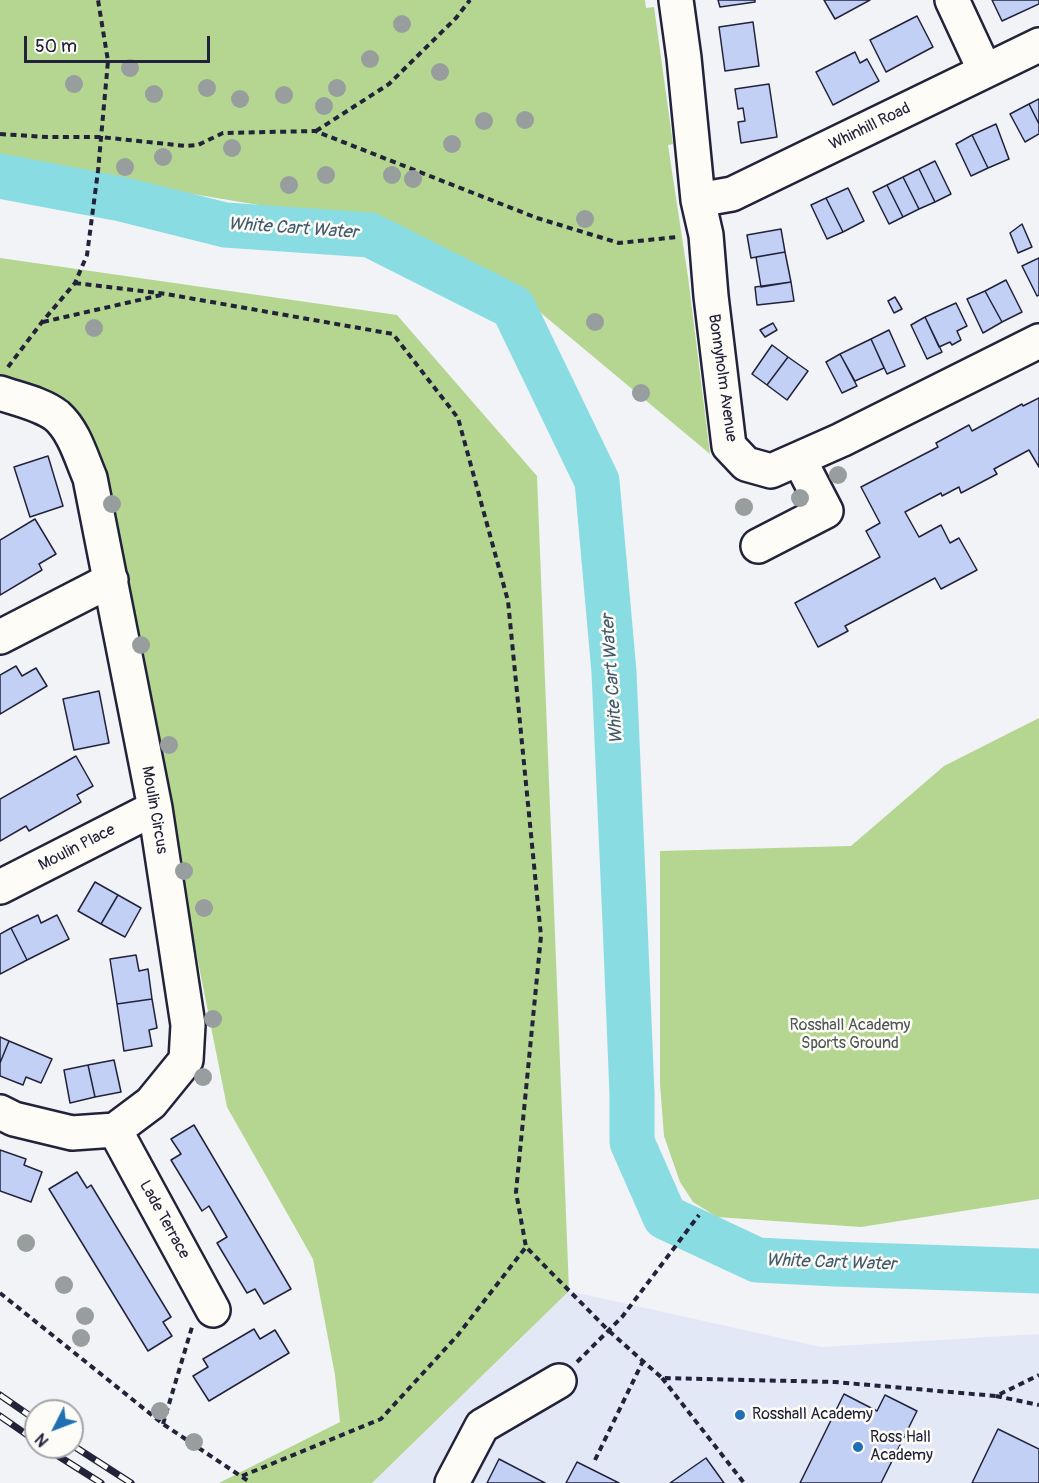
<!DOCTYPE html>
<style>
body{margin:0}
#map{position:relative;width:1039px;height:1483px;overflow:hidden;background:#f1f3f7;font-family:Pangolin,sans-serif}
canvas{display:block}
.north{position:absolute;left:24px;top:1399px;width:60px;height:60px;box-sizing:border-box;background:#fdfcf7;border:2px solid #a5a5ac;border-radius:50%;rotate:228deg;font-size:16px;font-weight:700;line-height:24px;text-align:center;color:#22223b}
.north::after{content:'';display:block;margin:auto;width:21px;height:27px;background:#1f6fb2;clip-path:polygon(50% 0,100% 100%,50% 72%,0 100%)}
.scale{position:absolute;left:24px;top:36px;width:186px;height:27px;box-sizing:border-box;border:3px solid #22223b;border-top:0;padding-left:8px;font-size:18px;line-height:21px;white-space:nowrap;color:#22223b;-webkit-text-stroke:4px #fdfcf7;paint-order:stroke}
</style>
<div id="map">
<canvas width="1039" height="1483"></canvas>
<div class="north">N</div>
<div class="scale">50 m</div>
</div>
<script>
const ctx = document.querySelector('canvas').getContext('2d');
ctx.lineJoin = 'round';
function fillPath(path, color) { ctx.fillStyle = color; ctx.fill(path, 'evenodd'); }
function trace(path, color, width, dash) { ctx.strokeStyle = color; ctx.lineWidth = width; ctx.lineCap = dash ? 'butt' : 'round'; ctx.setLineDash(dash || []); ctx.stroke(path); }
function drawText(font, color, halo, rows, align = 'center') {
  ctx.font = font + ' Pangolin,sans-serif'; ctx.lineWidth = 5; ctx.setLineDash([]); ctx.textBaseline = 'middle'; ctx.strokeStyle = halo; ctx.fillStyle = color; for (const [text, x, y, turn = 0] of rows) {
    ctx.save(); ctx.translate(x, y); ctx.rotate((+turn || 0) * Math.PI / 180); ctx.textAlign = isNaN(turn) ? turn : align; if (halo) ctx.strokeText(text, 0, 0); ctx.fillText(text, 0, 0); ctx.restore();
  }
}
fillPath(new Path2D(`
 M 569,1291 L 821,1347 L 1039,1334 L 1039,1483 L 372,1483 Z`), '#e3e8f7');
fillPath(new Path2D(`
 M 0,0 L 645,0 L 646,8 L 654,7 L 673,144 L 668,145 L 688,277 L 710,454 L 535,308 L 361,222 L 0,162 Z
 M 0,258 L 397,315 L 537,476 L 569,1291 L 372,1483 L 219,1483 L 340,1422 L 335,1375 L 313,1259 L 227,1107 L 99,465 L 0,379 Z
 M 1039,718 L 1039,1199 L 861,1227 L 717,1217 L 693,1202 L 680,1182 L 664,1136 L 660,1084 L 660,851 L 851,846 L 944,766 Z`), '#b4d690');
trace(new Path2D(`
 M 0,176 L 121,199 L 225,225 L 370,235 L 513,307 L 597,481 L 614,672 L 625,923 L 632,1094 L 632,1142 L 665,1217 L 757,1260 L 836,1264 L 1039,1271`), '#8adce3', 45);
const building = new Path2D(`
 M 718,0 L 755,0 L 755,2 L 720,7 Z
 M 824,0 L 870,0 L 835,19 Z
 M 992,0 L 1039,0 L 1039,4 L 1002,21 Z
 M 917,16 L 933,47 L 886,72 L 870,40 Z
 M 753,22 L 759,66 L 725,71 L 719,27 Z
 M 855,52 L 860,63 L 867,59 L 879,81 L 833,105 L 816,72 Z
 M 769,84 L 777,137 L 741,143 L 738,122 L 745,121 L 743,108 L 738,109 L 735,89 Z
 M 1039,99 L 1039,124 L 1029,104 Z
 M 1029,104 L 1039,124 L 1039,134 L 1025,142 L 1010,114 Z
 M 996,124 L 1009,159 L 988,168 L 972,135 Z
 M 972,135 L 988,168 L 971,176 L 956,144 Z
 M 935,161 L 951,194 L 935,202 L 919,169 Z
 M 919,169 L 935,202 L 919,209 L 903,177 Z
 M 903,177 L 919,209 L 903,217 L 887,185 Z
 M 887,185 L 903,217 L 889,224 L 873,192 Z
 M 848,188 L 864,221 L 843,232 L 826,198 Z
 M 826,198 L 843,232 L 827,239 L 811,205 Z
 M 1022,224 L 1032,247 L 1018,253 L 1010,233 Z
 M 781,229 L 785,252 L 751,258 L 747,235 Z
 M 785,252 L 791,282 L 761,287 L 756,257 Z
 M 1039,258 L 1039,295 L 1037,296 L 1022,266 Z
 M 1006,280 L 1022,312 L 1002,322 L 985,291 Z
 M 791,282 L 794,301 L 757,305 L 755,287 Z
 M 985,291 L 1002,322 L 983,333 L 967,299 Z
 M 895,297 L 902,309 L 894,313 L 888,301 Z
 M 956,303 L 967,326 L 957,331 L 961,340 L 952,345 L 950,342 L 939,347 L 925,317 Z
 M 925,317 L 942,352 L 927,359 L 911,325 Z
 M 773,323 L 777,330 L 765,337 L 760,330 Z
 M 889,330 L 905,366 L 887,374 L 871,339 Z
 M 871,339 L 884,368 L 855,381 L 840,354 Z
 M 772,345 L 788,357 L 767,385 L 752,374 Z
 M 840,354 L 857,386 L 842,393 L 826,362 Z
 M 788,357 L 808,371 L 787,400 L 767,385 Z
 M 1039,398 L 1039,467 L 1029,450 L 994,469 L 997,474 L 961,493 L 959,487 L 942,496 L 941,493 L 905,512 L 919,537 L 941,525 L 950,543 L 959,538 L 977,570 L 941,589 L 935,578 L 845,626 L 848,631 L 818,647 L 795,603 L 880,557 L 866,531 L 880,523 L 861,487 L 938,447 L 936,443 L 969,425 L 972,431 L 1022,404 L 1023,406 Z
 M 48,456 L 63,506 L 30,517 L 14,467 Z
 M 35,519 L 56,554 L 39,564 L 42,570 L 0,595 L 0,540 Z
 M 16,666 L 22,676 L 36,668 L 47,686 L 0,714 L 0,675 Z
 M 99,691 L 109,743 L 74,750 L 63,699 Z
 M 76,756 L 93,786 L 77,795 L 81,802 L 29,831 L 26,826 L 0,841 L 0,799 Z
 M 95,882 L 118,895 L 101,924 L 78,911 Z
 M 118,895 L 141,908 L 125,937 L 101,924 Z
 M 38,915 L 41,923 L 57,915 L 69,939 L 27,960 L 11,928 Z
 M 11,928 L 27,960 L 0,974 L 0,934 Z
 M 136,955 L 139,971 L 148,969 L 152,999 L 117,1004 L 110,959 Z
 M 152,999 L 157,1028 L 149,1030 L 152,1046 L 124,1051 L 117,1004 Z
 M 0,1037 L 9,1041 L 0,1063 Z
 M 9,1041 L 52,1059 L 41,1083 L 26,1077 L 23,1085 L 0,1076 L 0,1063 Z
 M 114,1060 L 121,1092 L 95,1097 L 88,1065 Z
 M 88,1065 L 95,1097 L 70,1103 L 64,1070 Z
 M 194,1125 L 291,1289 L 264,1304 L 255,1289 L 247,1293 L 217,1243 L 227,1237 L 209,1206 L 202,1211 L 171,1160 L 181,1154 L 171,1139 Z
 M 0,1150 L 26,1159 L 24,1165 L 42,1172 L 31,1202 L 0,1191 Z
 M 77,1172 L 87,1188 L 91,1185 L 171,1317 L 163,1322 L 172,1336 L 148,1351 L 49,1189 Z
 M 254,1329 L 260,1339 L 275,1330 L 289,1353 L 209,1401 L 193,1376 L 208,1367 L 203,1359 Z
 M 844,1394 L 877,1411 L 885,1395 L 917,1411 L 881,1483 L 800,1483 Z
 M 998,1429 L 1039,1449 L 1039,1483 L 972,1483 Z
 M 706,1458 L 724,1483 L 670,1483 Z
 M 499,1459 L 545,1483 L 487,1483 Z
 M 577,1462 L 619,1483 L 566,1483 Z`);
fillPath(building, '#c2d0f6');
trace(building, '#22223b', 1.5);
const minor = new Path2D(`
 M 676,0 L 684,58 L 698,200 L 706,235 L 711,296 L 729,446 L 746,464 L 771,471 L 841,440 L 1039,341
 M 952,0 L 985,71
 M 698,200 L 732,194 L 1039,45
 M 0,393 C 17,399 42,404 57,416 C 74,431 81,457 90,478 L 155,808 L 188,1025 L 186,1060 L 151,1103 L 115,1130 L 72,1133 L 14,1119 L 0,1112
 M 758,546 L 826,511 L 799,459
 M 0,637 L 111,580
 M 0,887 L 155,808
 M 115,1130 L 213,1310
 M 452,1483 L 482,1426 L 559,1381`);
trace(minor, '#22223b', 38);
trace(new Path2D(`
 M 316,131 L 389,84 L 456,18 L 470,0
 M 0,134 L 47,137 L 100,137 L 186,146 L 198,145 L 223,133 L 315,131 L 537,218 L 619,243 L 677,237
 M 75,283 L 166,294 L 393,334 L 458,418 L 508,601 L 541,936 L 516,1192 L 526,1247 L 609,1331 L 662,1378 L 835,1382 L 996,1396 L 1039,1375
 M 43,322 L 161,295
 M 8,367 L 42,322 L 75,283 L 87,255 L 98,171 L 108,61 L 98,0
 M 0,1293 L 163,1424 L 251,1483
 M 577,1362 L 622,1317 L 699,1215
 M 662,1378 L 744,1483
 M 996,1396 L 1039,1405
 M 163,1424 L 192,1327
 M 595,1460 L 643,1361
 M 242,1476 L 381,1419 L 457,1336 L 526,1247`), '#22223b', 4, [6, 4.5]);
trace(minor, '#fdfcf7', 33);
const rail = new Path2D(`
 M 0,1395 L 36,1420
 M 0,1416 L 36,1441
 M 72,1445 L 131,1483
 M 44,1447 L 101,1483`);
trace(rail, '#22223b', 7);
trace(rail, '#fdfcf7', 4.5, [14]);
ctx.fillStyle = '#979e9d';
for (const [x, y] of [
 [402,24],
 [370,59],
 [130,68],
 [440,72],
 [74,84],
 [207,88],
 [337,88],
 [154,94],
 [284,95],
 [240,99],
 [324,106],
 [525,120],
 [484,121],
 [452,144],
 [232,148],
 [163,157],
 [125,167],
 [326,175],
 [392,175],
 [413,179],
 [289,185],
 [585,219],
 [595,322],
 [94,328],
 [641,393],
 [838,475],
 [800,498],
 [112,504],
 [744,507],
 [141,645],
 [169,745],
 [184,871],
 [204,908],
 [213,1019],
 [203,1077],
 [26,1243],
 [64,1285],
 [85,1316],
 [81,1338],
 [160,1411],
 [194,1442]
]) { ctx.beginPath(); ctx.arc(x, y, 9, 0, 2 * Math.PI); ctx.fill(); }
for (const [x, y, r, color] of [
 [740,1415,6,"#1f6fb2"],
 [858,1447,6,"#1f6fb2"]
]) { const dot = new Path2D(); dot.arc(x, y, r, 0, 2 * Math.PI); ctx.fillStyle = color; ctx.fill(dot); trace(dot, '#fdfcf7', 2); }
drawText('16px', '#22223b', '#fdfcf7', [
 ["Whinhill Road",870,127,-26],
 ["Bonnyholm Avenue",722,378,82],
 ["Moulin Circus",154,810,80],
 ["Moulin Place",77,848,-27],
 ["Lade Terrace",164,1220,61]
]);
drawText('16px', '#4e5854', '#fdfcf7', [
 ["Rosshall Academy",850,1026],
 ["Sports Ground",850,1044]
]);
drawText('16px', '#22223b', '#fdfcf7', [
 ["Rosshall Academy",752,1415],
 ["Ross Hall",870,1438],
 ["Academy",870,1456]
], 'left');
drawText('italic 18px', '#415a6d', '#fdfcf7', [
 ["White Cart Water",293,229,4],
 ["White Cart Water",613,679,-94],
 ["White Cart Water",831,1263,2]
]);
</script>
